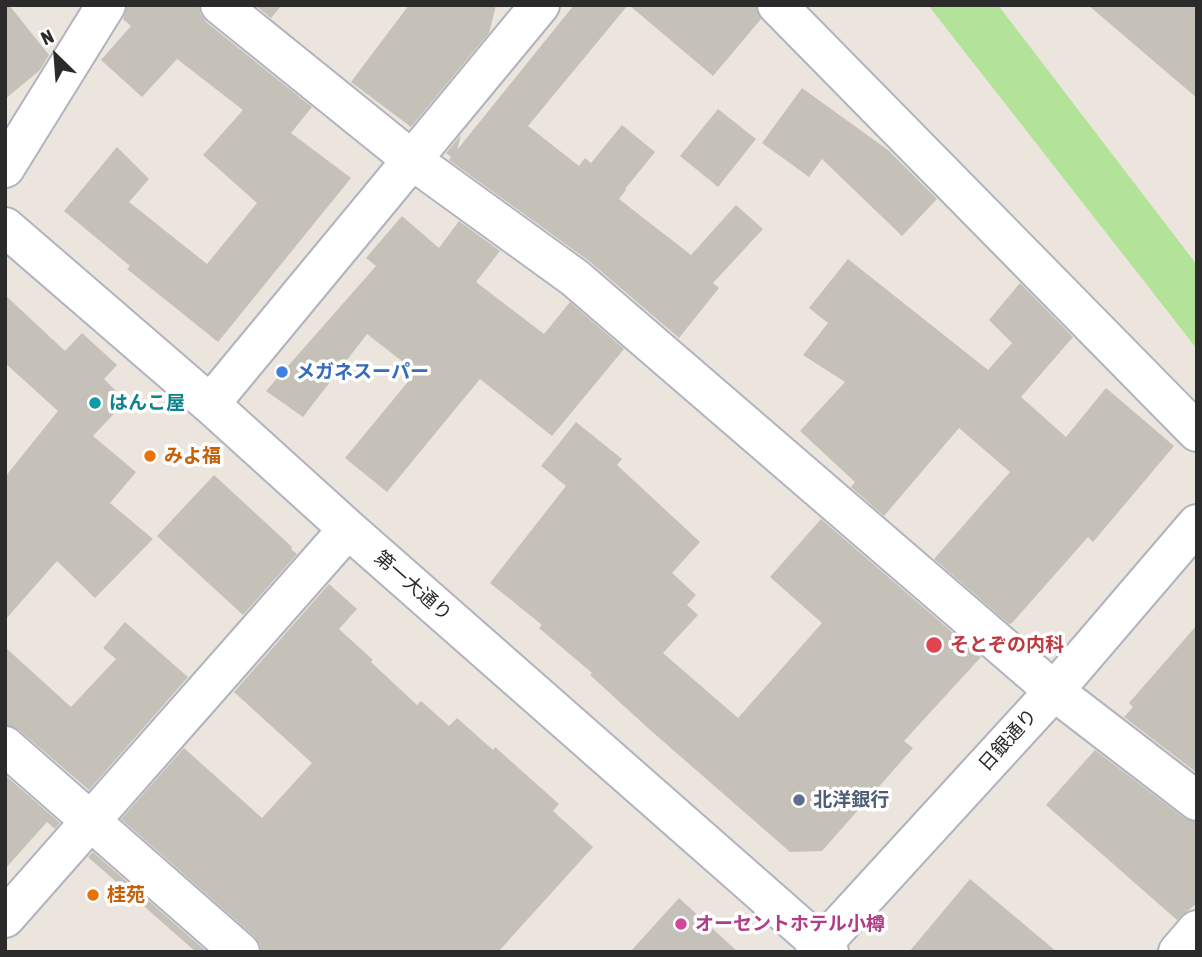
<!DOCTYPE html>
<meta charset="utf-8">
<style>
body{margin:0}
#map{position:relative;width:1202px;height:957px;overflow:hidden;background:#ece5dd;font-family:"Asap Condensed",sans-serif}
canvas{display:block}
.frame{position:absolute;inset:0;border:7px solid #2b2b2b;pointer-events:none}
.north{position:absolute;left:21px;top:21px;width:70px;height:70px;-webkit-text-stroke:5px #fff;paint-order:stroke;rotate:335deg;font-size:19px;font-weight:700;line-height:28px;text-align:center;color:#2b2b2b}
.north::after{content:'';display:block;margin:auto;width:24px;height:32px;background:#2b2b2b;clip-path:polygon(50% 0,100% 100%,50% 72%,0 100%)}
</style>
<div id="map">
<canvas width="1202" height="957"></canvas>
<div class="frame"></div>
<div class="north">N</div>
</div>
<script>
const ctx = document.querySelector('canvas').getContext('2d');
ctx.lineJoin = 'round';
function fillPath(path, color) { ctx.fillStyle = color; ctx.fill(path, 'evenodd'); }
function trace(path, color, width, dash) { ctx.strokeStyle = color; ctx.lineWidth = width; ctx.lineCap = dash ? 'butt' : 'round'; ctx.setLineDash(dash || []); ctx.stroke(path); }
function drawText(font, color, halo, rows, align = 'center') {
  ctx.font = font + ' "Asap Condensed","Noto Sans JP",sans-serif'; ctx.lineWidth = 7; ctx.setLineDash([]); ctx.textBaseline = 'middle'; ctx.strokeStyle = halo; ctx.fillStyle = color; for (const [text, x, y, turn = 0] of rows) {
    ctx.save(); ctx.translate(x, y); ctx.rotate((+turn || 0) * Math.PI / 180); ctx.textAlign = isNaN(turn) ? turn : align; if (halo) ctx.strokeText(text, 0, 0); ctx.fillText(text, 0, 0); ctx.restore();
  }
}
fillPath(new Path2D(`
 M 928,5 L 998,5 L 1197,265 L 1197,349 Z`), '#b3e399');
fillPath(new Path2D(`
 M 5,5 L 9,5 L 49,55 L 40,70 L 5,99 Z
 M 128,5 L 199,5 L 200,13 L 206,22 L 312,107 L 291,133 L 351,178 L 218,342 L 127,269 L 130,266 L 64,211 L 117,147 L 149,179 L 129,202 L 207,264 L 257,203 L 203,155 L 243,110 L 177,59 L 142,97 L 101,60 L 131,26 L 123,19 Z
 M 255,5 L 282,5 L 271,18 Z
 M 409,5 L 496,5 L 489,33 L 411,127 L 351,82 Z
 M 574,5 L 628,5 L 528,126 L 579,166 L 585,158 L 591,163 L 622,125 L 655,152 L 625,189 L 626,190 L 619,199 L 691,255 L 736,205 L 763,229 L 713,283 L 719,288 L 679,338 L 589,261 L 449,160 L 451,157 L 446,153 L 461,135 L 457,150 Z
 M 629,5 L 756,5 L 761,19 L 713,76 Z
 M 1088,5 L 1197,5 L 1197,98 Z
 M 802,88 L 888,150 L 937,199 L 902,236 L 822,159 L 809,177 L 762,143 Z
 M 718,109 L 756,139 L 718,187 L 680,156 Z
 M 402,216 L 439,248 L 459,221 L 500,251 L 476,282 L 544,334 L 570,302 L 624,349 L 552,436 L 480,379 L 387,492 L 345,458 L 416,372 L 367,334 L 303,417 L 266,391 L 376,266 L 366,258 Z
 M 848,259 L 988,370 L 1012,343 L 989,320 L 1020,283 L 1073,337 L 1021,397 L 1066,437 L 1106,388 L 1174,446 L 1093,542 L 1088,537 L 1012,623 L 1009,624 L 934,559 L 1010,472 L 959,428 L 884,516 L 851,487 L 855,482 L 800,431 L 845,382 L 803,355 L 828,323 L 809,308 Z
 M 5,295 L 65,351 L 82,333 L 117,365 L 104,379 L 126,401 L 93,436 L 136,472 L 110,503 L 153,539 L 95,598 L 57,561 L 5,620 L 5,477 L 58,411 L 5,363 Z
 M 576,422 L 622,459 L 617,465 L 700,542 L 672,573 L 696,595 L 687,605 L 698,615 L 663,653 L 738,718 L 822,623 L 770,577 L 821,519 L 981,657 L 904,741 L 913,748 L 822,851 L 790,852 L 649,729 L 590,675 L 592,673 L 539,628 L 542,625 L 490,583 L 566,486 L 541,466 Z
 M 214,475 L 292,547 L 291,549 L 297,554 L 243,615 L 157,536 Z
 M 329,584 L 357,609 L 339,629 L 373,660 L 371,662 L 417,705 L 421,701 L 449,726 L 457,718 L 493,750 L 495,747 L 559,804 L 553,811 L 593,847 L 498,952 L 261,952 L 260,944 L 254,936 L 121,819 L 184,748 L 262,818 L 312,763 L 234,692 Z
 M 125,622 L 188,677 L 89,790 L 19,730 L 5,725 L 5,647 L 71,707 L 116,659 L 103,648 Z
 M 1197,625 L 1197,773 L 1124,717 L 1133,707 L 1129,703 Z
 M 1095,750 L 1184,818 L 1197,822 L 1197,903 L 1177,920 L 1046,805 Z
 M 5,775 L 60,823 L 55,829 L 47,822 L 5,869 Z
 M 93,852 L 207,952 L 196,952 L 88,857 Z
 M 970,879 L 1057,952 L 909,952 Z
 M 679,898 L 738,952 L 630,952 Z`), '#c5c0b8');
const minor = new Path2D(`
 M 220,5 L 412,160 L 575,278 L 1054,691 L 1197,801
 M 777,5 L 1197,432
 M 5,168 L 106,5
 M 5,227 L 210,404 L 348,529 L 829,952
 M 210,404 L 540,5
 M 5,746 L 240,952
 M 5,918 L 348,529
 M 815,952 L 1054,691 L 1197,524
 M 1178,952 L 1197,930`);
trace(minor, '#b1b3be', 42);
trace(minor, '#fff', 38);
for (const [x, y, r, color] of [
 [282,372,7,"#3f7fe0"],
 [95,403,7,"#0f9aa8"],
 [150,456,7,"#e8710a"],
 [934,645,9,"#e0444e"],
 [799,800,7,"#5c6f8a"],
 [93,895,7,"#e8710a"],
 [681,924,7,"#d1479c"]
]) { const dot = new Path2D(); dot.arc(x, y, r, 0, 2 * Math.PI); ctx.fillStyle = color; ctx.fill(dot); trace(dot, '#fff', 2.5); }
drawText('bold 19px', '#366cbe', '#fff', [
 ["メガネスーパー",296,372]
], 'left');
drawText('bold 19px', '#0d838f', '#fff', [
 ["はんこ屋",109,403]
], 'left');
drawText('bold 19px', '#c56008', '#fff', [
 ["みよ福",164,456],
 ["桂苑",107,895]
], 'left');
drawText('19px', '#2b2b2b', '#fff', [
 ["第一大通り",413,586,41],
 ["日銀通り",1008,740,-48]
]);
drawText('bold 19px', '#be3a42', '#fff', [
 ["そとぞの内科",950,645]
], 'left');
drawText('bold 19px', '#4e5e75', '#fff', [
 ["北洋銀行",813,800]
], 'left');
drawText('bold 19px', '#b23c85', '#fff', [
 ["オーセントホテル小樽",695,924]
], 'left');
</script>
